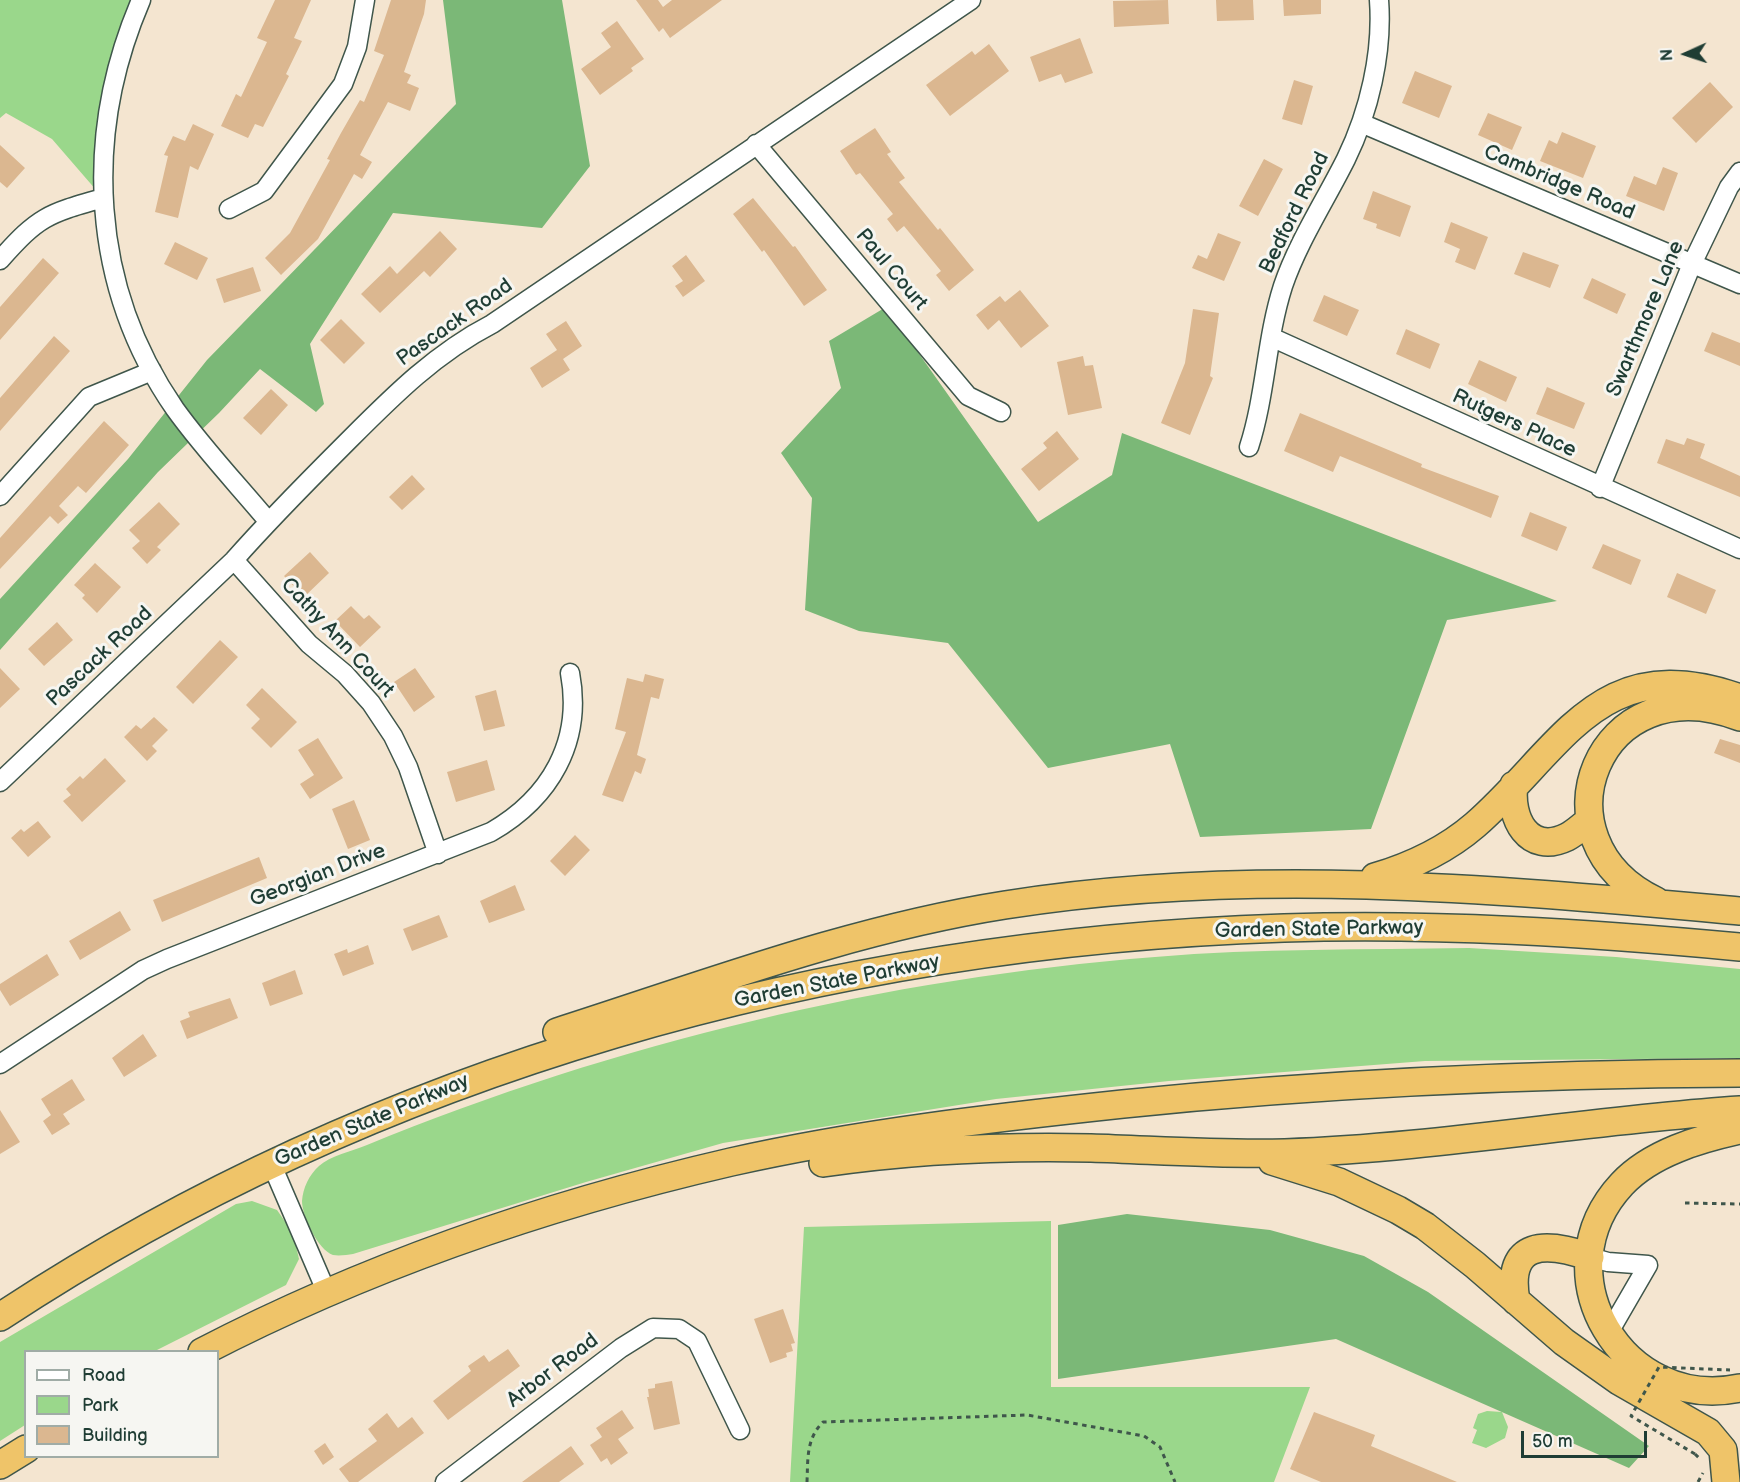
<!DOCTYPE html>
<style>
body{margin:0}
#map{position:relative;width:1740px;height:1482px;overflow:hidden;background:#f4e5d0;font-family:"Balsamiq Sans",sans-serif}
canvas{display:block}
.legend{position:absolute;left:24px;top:1350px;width:195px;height:108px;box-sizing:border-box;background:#f6f6f2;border:2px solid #a0aca6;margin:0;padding:8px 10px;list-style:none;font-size:18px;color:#1f3d34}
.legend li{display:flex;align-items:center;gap:12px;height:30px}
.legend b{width:30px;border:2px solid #a0aca6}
.north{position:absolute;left:1656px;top:24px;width:60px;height:60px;-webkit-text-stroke:4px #f6f6f2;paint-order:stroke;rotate:267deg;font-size:16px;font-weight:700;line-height:24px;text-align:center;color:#1f3d34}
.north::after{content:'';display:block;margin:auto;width:21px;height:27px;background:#1f3d34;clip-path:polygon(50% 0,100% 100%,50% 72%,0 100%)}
.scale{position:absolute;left:1521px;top:1431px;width:126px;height:27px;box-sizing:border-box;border:3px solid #1f3d34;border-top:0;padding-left:8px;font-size:18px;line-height:21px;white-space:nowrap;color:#1f3d34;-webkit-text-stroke:4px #f6f6f2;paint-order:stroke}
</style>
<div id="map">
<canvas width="1740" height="1482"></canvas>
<ul class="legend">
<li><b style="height:8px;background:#fff"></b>Road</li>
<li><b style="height:16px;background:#9ad78b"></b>Park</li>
<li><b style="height:16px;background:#dbb790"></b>Building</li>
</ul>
<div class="north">N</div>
<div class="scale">50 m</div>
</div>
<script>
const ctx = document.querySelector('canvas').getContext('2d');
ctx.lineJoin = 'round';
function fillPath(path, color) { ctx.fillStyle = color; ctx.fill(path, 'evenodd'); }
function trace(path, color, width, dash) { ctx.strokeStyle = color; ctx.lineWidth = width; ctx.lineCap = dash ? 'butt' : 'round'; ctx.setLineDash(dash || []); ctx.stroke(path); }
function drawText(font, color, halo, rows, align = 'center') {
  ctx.font = font + ' "Balsamiq Sans",sans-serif'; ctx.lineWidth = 6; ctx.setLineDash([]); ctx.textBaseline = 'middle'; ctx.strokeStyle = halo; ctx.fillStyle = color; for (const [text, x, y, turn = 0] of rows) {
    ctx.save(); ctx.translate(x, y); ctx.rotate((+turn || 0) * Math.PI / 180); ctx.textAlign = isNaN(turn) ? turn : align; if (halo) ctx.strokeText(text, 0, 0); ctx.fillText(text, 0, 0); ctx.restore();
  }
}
fillPath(new Path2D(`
 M 0,0 L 141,0 L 127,31 L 103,198 L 52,139 L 6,113 L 0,118 Z
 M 1469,948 L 1616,957 L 1740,969 L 1740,1058 L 1425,1061 L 1169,1081 L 996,1099 L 723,1143 L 586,1182 L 353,1254 C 347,1255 339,1256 333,1255 C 318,1250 302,1216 302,1201 C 303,1188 309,1175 319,1166 C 330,1156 352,1151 367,1145 C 616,1043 886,978 1155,957 C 1259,948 1365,950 1469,948 Z
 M 252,1201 L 277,1210 L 293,1233 L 299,1259 L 286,1285 L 155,1351 L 26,1352 L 25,1425 L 0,1441 L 0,1342 L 236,1204 Z
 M 1051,1221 L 1051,1387 L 1310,1387 L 1274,1482 L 790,1482 L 804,1227 Z
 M 1487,1411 L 1502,1412 L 1508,1427 L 1505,1438 L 1486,1448 L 1472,1443 L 1477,1430 L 1473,1428 L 1478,1414 Z`), '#9ad78b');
fillPath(new Path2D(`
 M 443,0 L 562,0 L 590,166 L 542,228 L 393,213 L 310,344 L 324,404 L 316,412 L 260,369 L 219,413 L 158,472 L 0,650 L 0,599 L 128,459 L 207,360 L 456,104 Z
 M 886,307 L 1038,522 L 1112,475 L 1122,433 L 1557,601 L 1447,620 L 1371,829 L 1200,837 L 1170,744 L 1048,768 L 948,643 L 859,631 L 805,610 L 812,498 L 781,453 L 841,388 L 829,341 Z
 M 1127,1214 L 1270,1230 L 1364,1256 L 1428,1292 L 1649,1446 L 1629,1468 L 1336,1339 L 1058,1379 L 1058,1225 Z`), '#7bb877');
fillPath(new Path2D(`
 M 275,0 L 311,0 L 294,38 L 302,41 L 286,74 L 289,76 L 263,127 L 255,124 L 248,138 L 221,126 L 236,94 L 241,97 L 267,42 L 257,38 Z
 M 391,0 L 426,0 L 424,14 L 404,72 L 411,75 L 407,83 L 419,88 L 410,111 L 388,102 L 360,155 L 372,162 L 362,179 L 354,174 L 318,239 L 281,275 L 265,258 L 290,233 L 330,160 L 327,159 L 341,133 L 360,100 L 364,102 L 384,55 L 374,51 Z
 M 636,0 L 658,0 L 663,7 L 672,0 L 722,0 L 670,38 L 663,28 L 659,32 Z
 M 1168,0 L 1169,24 L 1114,27 L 1113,1 Z
 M 1216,0 L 1253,0 L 1254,20 L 1217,21 Z
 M 1283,0 L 1321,0 L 1321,14 L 1284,16 Z
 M 617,21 L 644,59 L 631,68 L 633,71 L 600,95 L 581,69 L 611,47 L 601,33 Z
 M 1080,38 L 1093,73 L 1065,83 L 1061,74 L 1039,82 L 1030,57 Z
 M 989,44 L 1009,71 L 950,116 L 926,85 L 972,51 L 975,55 Z
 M 1415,71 L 1452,86 L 1439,118 L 1402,103 Z
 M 1294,80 L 1313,86 L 1302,125 L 1282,119 Z
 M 1710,82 L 1733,107 L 1696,143 L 1672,118 Z
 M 1488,113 L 1522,127 L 1512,150 L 1478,135 Z
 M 193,124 L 214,134 L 198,170 L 190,166 L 178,218 L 155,212 L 168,156 L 164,155 L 173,136 L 185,141 Z
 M 875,128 L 891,152 L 887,154 L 905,178 L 899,182 L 938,230 L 940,228 L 974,270 L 949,291 L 936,275 L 941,271 L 904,226 L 897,232 L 887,219 L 893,214 L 860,173 L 856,175 L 840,151 Z
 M 1562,132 L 1596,146 L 1583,178 L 1540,161 L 1549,140 L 1557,144 Z
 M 0,145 L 25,168 L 7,188 L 0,182 Z
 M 1264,159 L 1283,169 L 1258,216 L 1239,206 Z
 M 1663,167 L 1678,173 L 1664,211 L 1626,196 L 1634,176 L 1656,185 Z
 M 1373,191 L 1411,206 L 1400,237 L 1376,228 L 1377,224 L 1363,219 Z
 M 753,198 L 793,247 L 795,246 L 827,290 L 804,306 L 764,250 L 762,252 L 733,214 Z
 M 1451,222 L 1488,237 L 1475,270 L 1455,262 L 1460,249 L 1444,242 Z
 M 440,231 L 457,249 L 430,277 L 424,271 L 380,313 L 361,294 L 390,266 L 397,274 Z
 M 1218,233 L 1241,242 L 1224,281 L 1192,268 L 1198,255 L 1207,259 Z
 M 175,242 L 208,258 L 197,280 L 164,264 Z
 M 1523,252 L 1559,265 L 1550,288 L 1514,274 Z
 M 686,255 L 705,281 L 683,297 L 675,286 L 683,281 L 672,266 Z
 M 43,258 L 59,273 L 0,340 L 0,307 Z
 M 253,267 L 261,291 L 224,303 L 216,279 Z
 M 1592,278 L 1626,294 L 1617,314 L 1583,298 Z
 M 1020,290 L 1049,326 L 1021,348 L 999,320 L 988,330 L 976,315 L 1000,296 L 1005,302 Z
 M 1324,295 L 1359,310 L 1347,336 L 1313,321 Z
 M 1193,309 L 1219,313 L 1210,376 L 1213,378 L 1190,435 L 1161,423 L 1185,363 Z
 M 341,319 L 365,343 L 344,364 L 320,340 Z
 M 566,321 L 582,346 L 563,359 L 570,370 L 542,388 L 530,368 L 557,350 L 546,334 Z
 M 1406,329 L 1440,344 L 1430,369 L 1396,354 Z
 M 1712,332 L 1740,343 L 1740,366 L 1704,351 Z
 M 54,336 L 70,351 L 0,431 L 0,398 Z
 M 1083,356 L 1085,366 L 1093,365 L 1102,408 L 1068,415 L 1057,362 Z
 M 1479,360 L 1517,377 L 1506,402 L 1468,384 Z
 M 1547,387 L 1585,403 L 1574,429 L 1536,414 Z
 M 271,389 L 288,405 L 261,435 L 243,418 Z
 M 1300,413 L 1422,464 L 1421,467 L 1499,496 L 1491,518 L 1340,456 L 1333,472 L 1284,451 Z
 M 104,421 L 129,445 L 86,493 L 78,486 L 59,506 L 68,515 L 58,524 L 50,516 L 0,569 L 0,538 Z
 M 1057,431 L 1079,459 L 1039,491 L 1021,469 L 1047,448 L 1043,443 Z
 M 1687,438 L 1705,444 L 1700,458 L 1740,476 L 1740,497 L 1657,463 L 1666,439 L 1684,445 Z
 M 412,475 L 425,489 L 402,510 L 389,497 Z
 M 159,502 L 180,524 L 157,547 L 161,550 L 147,564 L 132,548 L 140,541 L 129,530 Z
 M 1530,512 L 1567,527 L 1557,551 L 1521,536 Z
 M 1603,544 L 1641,560 L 1631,585 L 1592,568 Z
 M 310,552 L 329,573 L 304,597 L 284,576 Z
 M 95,563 L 121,587 L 97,613 L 82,598 L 85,595 L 74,585 Z
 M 1677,573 L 1716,590 L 1706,614 L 1667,597 Z
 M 351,606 L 364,619 L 369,615 L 381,627 L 360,647 L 335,621 Z
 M 57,622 L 73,640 L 44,666 L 28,649 Z
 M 220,640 L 238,657 L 193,704 L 176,687 Z
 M 0,668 L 20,689 L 0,708 Z
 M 415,668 L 435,697 L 414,712 L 394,682 Z
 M 645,674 L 664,679 L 659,699 L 651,697 L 637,755 L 646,759 L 641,774 L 635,771 L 623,802 L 602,795 L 626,732 L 615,729 L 627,678 L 643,682 Z
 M 262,688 L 297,722 L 271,748 L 251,728 L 260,719 L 246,705 Z
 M 496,690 L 505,726 L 484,731 L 475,696 Z
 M 154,717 L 168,730 L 152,746 L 157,751 L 147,761 L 124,737 L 136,725 L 141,729 Z
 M 318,738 L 343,778 L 310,799 L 300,784 L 314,775 L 298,750 Z
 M 1720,739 L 1740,745 L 1740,763 L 1714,753 Z
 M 105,758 L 126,781 L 82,822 L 63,801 L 71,795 L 66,789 L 80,776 L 83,779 Z
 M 487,760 L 495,790 L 456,802 L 447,772 Z
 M 354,800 L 370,840 L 348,849 L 332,809 Z
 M 38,821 L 51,837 L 28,857 L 11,838 L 21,829 L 24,832 Z
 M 575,835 L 590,850 L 565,876 L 550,861 Z
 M 259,857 L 267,878 L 162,922 L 153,900 Z
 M 515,885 L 525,910 L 489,923 L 480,901 Z
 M 120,911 L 131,930 L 80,960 L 69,941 Z
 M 439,915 L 448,937 L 412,951 L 403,929 Z
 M 368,945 L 374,964 L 343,976 L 334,954 L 347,949 L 348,953 Z
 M 47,954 L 59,975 L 10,1006 L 0,990 L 0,984 Z
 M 295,970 L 303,994 L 270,1006 L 262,983 Z
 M 230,998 L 238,1018 L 187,1039 L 180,1021 L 190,1017 L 188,1012 Z
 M 143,1034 L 157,1056 L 124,1077 L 112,1058 Z
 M 72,1079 L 85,1100 L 63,1114 L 70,1124 L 52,1135 L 43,1121 L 51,1115 L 41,1099 Z
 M 0,1110 L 20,1142 L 0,1154 Z
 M 783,1309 L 795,1343 L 791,1344 L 793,1351 L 786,1353 L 787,1357 L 770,1363 L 754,1319 Z
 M 508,1349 L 520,1366 L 448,1420 L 433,1401 L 471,1371 L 468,1366 L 484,1355 L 489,1362 Z
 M 672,1381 L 680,1424 L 654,1430 L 647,1397 L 649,1397 L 648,1389 L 655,1388 L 655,1384 Z
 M 622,1410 L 634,1428 L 618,1439 L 628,1453 L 611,1465 L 607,1458 L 601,1462 L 590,1445 L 602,1437 L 596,1428 Z
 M 1314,1412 L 1375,1435 L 1371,1446 L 1457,1482 L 1321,1482 L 1290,1469 Z
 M 387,1413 L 398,1428 L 412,1417 L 424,1433 L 358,1482 L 349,1482 L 339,1469 L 377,1441 L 368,1429 Z
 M 325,1443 L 334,1457 L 323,1465 L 314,1451 Z
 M 571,1446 L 584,1464 L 559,1482 L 522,1482 Z`), '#dbb790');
const minor = new Path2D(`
 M 141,0 C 83,135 90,286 175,409 C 203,448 237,484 268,521
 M 1361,123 L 1740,284
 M 756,144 L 968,396 L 1001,412
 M 229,209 L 264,191 L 343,84 L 357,47 L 365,0
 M 0,260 C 39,216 47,214 103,198
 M 1271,337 L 1740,549
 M 1249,447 C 1266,394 1266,339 1283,286 C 1298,242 1325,201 1346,159 C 1369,112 1383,53 1379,0
 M 1600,488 L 1692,264 L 1729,187 L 1740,172
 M 0,496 L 89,397 L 152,371
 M 234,560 L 309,644 L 345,674 L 371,703 L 393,736 L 408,767 L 438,854
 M 0,782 L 234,560 C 270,519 308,481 346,443 C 391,398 434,354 492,324 L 971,0
 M 0,1064 L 143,970 L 167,959 L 491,832 C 550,798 583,742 570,673
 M 271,1163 L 327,1293
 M 1590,1257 L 1608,1262 L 1648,1265 L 1608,1334
 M 445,1482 L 621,1348 L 653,1328 L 679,1329 L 697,1341 L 740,1430`);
const highway = new Path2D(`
 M 1514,785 C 1509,817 1528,856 1567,837 C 1575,833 1582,826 1590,820
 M 1375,877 C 1412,866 1446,850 1475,825 C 1564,747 1599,648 1740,698
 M 1656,901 C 1528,840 1598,662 1740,717
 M 557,1032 C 704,985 852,929 1005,905 C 1250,866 1495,889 1740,911
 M 1740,1130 C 1699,1139 1651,1153 1622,1184 C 1539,1273 1623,1413 1740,1388
 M 1272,1161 L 1339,1182 L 1398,1210 L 1425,1226 L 1475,1265 L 1564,1342 L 1619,1381 L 1708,1432 L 1723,1450 L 1726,1482
 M 823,1163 C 912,1150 1001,1146 1091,1148 C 1155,1150 1220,1155 1285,1153 C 1437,1148 1588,1120 1740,1110
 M 1516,1301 C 1505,1239 1547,1242 1590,1257
 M 0,1317 C 380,1066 831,943 1284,928 C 1436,923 1589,933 1740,947
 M 202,1352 C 368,1266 549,1204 731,1162 C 860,1133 992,1118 1123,1104 C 1328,1083 1534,1074 1740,1073
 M 0,1465 L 26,1449`);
trace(minor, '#3f564b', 21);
trace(highway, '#3f564b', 30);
trace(new Path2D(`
 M 1685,1203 L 1740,1204
 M 1695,1454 L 1701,1460
 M 807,1482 C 808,1459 806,1439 823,1422 L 1027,1415 L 1144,1436 L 1160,1447 L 1175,1482
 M 1698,1482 L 1703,1473`), '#3f564b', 3, [4.5, 4.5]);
trace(minor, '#fff', 18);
trace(highway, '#efc469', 27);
trace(new Path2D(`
 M 1695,1454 L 1631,1416 L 1659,1367 L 1730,1370`), '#3f564b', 3, [4.5, 4.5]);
drawText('21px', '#1f3d34', '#f6f6f2', [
 ["Cambridge Road",1559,183,23],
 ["Bedford Road",1295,213,-64],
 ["Paul Court",891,270,50],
 ["Swarthmore Lane",1646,319,-67],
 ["Pascack Road",455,323,-35],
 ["Rutgers Place",1514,424,25],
 ["Cathy Ann Court",337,638,47],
 ["Pascack Road",100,657,-43],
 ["Georgian Drive",318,876,-21],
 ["Garden State Parkway",1319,930,-1],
 ["Garden State Parkway",837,982,-11],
 ["Garden State Parkway",372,1121,-23],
 ["Arbor Road",553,1371,-37]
]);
</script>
